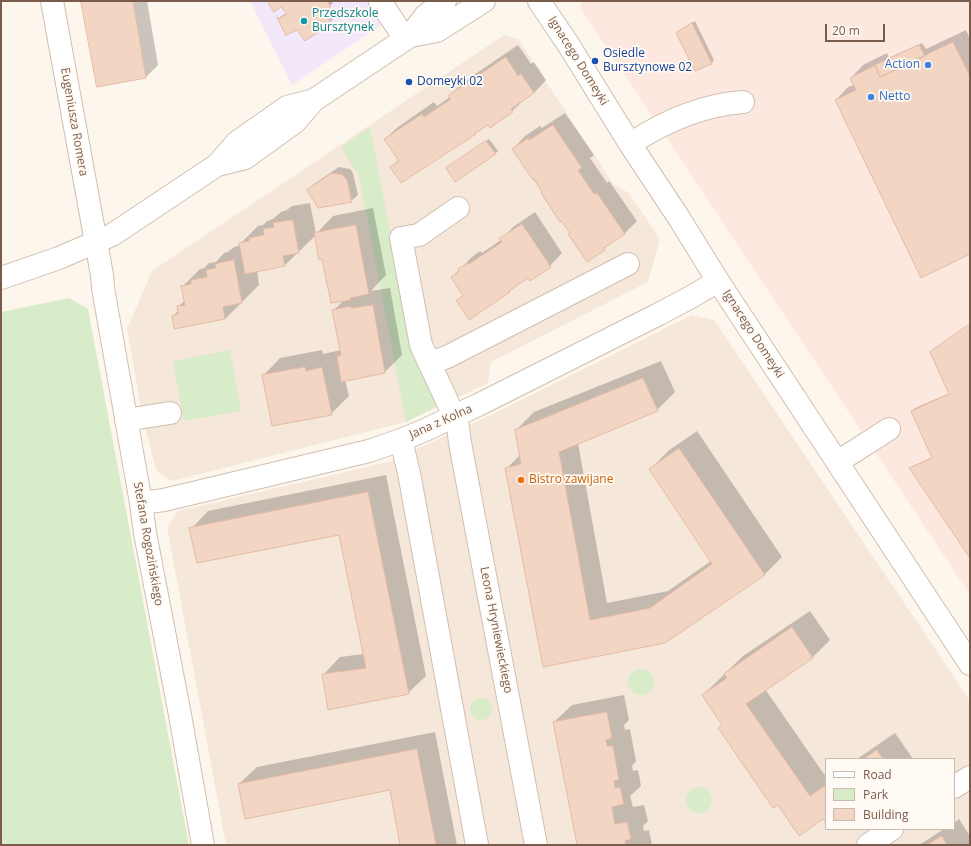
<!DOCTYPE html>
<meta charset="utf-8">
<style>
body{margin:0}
#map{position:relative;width:971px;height:846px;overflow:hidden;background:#fdf6ec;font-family:"Open Sans",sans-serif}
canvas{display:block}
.frame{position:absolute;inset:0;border:2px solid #7a5c4d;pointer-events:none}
.legend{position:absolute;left:825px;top:758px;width:130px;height:72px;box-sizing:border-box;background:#fffaf3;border:1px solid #cabbb1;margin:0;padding:5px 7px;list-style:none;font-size:12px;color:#7a5c4d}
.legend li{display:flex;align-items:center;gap:8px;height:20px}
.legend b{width:20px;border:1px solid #cabbb1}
.scale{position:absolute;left:825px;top:24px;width:60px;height:18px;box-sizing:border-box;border:2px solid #7a5c4d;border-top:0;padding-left:5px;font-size:12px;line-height:14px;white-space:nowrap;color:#7a5c4d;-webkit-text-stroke:3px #fffaf3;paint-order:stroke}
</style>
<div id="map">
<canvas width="971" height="846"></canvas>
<div class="frame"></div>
<ul class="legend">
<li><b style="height:5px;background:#fff"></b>Road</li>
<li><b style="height:11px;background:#d8ecc9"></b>Park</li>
<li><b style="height:11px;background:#f3d5c3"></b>Building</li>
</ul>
<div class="scale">20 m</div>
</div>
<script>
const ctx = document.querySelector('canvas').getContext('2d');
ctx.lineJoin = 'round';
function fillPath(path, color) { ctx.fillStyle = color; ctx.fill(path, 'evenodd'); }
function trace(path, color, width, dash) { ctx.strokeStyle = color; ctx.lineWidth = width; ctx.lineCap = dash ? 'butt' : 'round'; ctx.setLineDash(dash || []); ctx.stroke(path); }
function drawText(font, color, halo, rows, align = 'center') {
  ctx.font = font + ' "Open Sans",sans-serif'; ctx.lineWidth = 3.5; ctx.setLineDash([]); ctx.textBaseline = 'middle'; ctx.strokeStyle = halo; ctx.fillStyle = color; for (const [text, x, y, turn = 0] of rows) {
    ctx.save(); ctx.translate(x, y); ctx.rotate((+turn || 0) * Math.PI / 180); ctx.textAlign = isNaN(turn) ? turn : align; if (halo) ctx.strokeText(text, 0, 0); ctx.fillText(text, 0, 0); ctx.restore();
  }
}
fillPath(new Path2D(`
 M 504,35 L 518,39 L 614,185 L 629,193 L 660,239 L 648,282 L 491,362 L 488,383 L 406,422 L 172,481 L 156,470 L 142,416 L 127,329 L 152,271 Z
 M 692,315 L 714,320 L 970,701 L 970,845 L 226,845 L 167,527 L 178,511 L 388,462 L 491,415 ZM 826,759 L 954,759 L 954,829 L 826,829 Z`), '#f5e8da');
fillPath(new Path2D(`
 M 581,1 L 970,1 L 970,595 L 581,9 Z`), '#fde8e0');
fillPath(new Path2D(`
 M 250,1 L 368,1 L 383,24 L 292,85 Z`), '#f3e8fa');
fillPath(new Path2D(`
 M 370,127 L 413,350 L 439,405 L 406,422 L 359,176 L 341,147 Z
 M 69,298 L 88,309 L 189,845 L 1,845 L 1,312 Z
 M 230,350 L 241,411 L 184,421 L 173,361 Z
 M628 682a13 13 0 1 1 26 0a13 13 0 1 1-26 0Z
 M470 709a11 11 0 1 1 22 0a11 11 0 1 1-22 0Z
 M686 800a13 13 0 1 1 26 0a13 13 0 1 1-26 0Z`), '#d8ecc9');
fillPath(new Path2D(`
 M 82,1 L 147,1 L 158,65 L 146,77 Z
 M 269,1 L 331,1 L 333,3 L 326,9 L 333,19 L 330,22 L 279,19 L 281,16 L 287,13 L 281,5 Z
 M 695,21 L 714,60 L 712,63 L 695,70 L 677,33 L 680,30 Z
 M 966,30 L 970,39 L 970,253 L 836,100 L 848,87 L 854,85 L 851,78 L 863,65 L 887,53 L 889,58 L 922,43 L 926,49 Z
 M 518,45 L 531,64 L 534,62 L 546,80 L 534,93 L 525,99 L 512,111 L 488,123 L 480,128 L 476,133 L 402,181 L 392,167 L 399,159 L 385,139 L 398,127 L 434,102 L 437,106 L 450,97 L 450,96 L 462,83 Z
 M 565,113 L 594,155 L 590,158 L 607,183 L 609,181 L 637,221 L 625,233 L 613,240 L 604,249 L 571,233 L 513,149 L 525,136 L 540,126 L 542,128 Z
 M 489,139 L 498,151 L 495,154 L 450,166 Z
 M 339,167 L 350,169 L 353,173 L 358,195 L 351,201 L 308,190 L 314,184 Z
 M 310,203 L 316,234 L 333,216 L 373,208 L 386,275 L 371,291 L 390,288 L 402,355 L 385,372 L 345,380 L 349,396 L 331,414 L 263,376 L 280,358 L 322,350 L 323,354 L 341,350 L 333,311 L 344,300 L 323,258 L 316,235 L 285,265 L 257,270 L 259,285 L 225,319 L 173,316 L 179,310 L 178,307 L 185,300 L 182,287 L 200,269 L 204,268 L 209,263 L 216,262 L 224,253 L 228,252 L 234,247 L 241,245 L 241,243 L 258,226 L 263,225 L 267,221 L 273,219 L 281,212 L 287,210 L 292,206 Z
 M 535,212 L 562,253 L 550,266 L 529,277 L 515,286 L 509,292 L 458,300 L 464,294 L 452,277 L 472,257 L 480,251 L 482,253 L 501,240 L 513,227 Z
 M 970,324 L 970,557 L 910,468 L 913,466 L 933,457 L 912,411 L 915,408 L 950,393 Z
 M 661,361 L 675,392 L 657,410 L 578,443 L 607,603 L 668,591 L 711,561 L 651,469 L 668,451 L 697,431 L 782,557 L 764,575 L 544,665 L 507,468 L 521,454 L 516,430 L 534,412 Z
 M 386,475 L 426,676 L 408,693 L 323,675 L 340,657 L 364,654 L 340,534 L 191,529 L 208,511 Z
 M 810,611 L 830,640 L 813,657 L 765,689 L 826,777 L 826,821 L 723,724 L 703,695 L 743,656 Z
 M 624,695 L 629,720 L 624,725 L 625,730 L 630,729 L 636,761 L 632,766 L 633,771 L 638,770 L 641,786 L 630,796 L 633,807 L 644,805 L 648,821 L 643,826 L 644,831 L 649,830 L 652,845 L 578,845 L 554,722 L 572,705 Z
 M 435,732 L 457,845 L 401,845 L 391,789 L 239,784 L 257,767 Z
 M 895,733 L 913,759 L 857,759 Z
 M 959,819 L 970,836 L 970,845 L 919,845 L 944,829 L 954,829 L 954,823 Z`), '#0003');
const building = new Path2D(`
 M 81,1 L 133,1 L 146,78 L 97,87 Z
 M 268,1 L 327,1 L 331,7 L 324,12 L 331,23 L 305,41 L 297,30 L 286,35 L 286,36 L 277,17 L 278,19 L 287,14 L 281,7 L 274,12 Z
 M 692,23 L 712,64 L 695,71 L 676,33 Z
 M 953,42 L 970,76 L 970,254 L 921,278 L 835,100 L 856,90 L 850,78 L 875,65 L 880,77 Z
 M 919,45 L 925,56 L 880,77 L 875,65 Z
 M 506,57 L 518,76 L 521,74 L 534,93 L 511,109 L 513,112 L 490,128 L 488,125 L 475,133 L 476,134 L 401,183 L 390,167 L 399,161 L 384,139 L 422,114 L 424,117 L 451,99 L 448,96 Z
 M 553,125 L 582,168 L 578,170 L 594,194 L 597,193 L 625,234 L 604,248 L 605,250 L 587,262 L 568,234 L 570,233 L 561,221 L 560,222 L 541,193 L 542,192 L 534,179 L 533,180 L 512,149 L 528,138 L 529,140 Z
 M 486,141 L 496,154 L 455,182 L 446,168 Z
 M 332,173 L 343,175 L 347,180 L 352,202 L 318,208 L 307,190 Z
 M 293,220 L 299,253 L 283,256 L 285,266 L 245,274 L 239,243 L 249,241 L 249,238 L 264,235 L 263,229 L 274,227 L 273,223 Z
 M 522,224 L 551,267 L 530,281 L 528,278 L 509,291 L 510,292 L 469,320 L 456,300 L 463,296 L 451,277 L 459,271 L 458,269 L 468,263 L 469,264 L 502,242 L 499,239 Z
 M 356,225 L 369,294 L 350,298 L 351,300 L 331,303 L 322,259 L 319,260 L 314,233 Z
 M 234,260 L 242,303 L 223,307 L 225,319 L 174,329 L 172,316 L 178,314 L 177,306 L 185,305 L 181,286 L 191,284 L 191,280 L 207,277 L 206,270 L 216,268 L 215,264 Z
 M 373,305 L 385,373 L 341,382 L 337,356 L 341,355 L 332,310 L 351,306 L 351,308 Z
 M 970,324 L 970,558 L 909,468 L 932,458 L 911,411 L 949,394 L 930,352 Z
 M 305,367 L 306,371 L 322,367 L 332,415 L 272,426 L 262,375 Z
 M 643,378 L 658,411 L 559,452 L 590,620 L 650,608 L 712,564 L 649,469 L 679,448 L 765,575 L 665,643 L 543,667 L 505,468 L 521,464 L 515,430 Z
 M 368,492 L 409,694 L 328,710 L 322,674 L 366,668 L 339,535 L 197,563 L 189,528 Z
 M 792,627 L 813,658 L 746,704 L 810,796 L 826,785 L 826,823 L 823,819 L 799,836 L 778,805 L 773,808 L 718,728 L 722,725 L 702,695 L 727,678 L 724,674 Z
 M 607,712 L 612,738 L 606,740 L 607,746 L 613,746 L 619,780 L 614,781 L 615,788 L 620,787 L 624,804 L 612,807 L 613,814 L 615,824 L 627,822 L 631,839 L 625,841 L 626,845 L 577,845 L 553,722 Z
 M 417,749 L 436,845 L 400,845 L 390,790 L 245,819 L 238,784 Z
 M 877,750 L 883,759 L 864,759 Z
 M 942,836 L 947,845 L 927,845 Z`);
fillPath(building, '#f3d5c3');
trace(building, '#e6bba3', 1);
const minor = new Path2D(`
 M 52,1 L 102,275 L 103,288 L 141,503 L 145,533 L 180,715 L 203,845
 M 380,1 L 405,39
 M 539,1 L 568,44 L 630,144 L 679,218 L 718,281 L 970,664
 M 410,36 L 437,31 L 484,1
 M 630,144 C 665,121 701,105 743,102
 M 217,165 L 245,158 L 295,122 L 314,100 L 410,36 L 425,16 L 445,1
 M 458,208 L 419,235 L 401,238 L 421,345 L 449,405 L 458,427 L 460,443 L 536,845
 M 1,278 L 59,258 L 112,235 L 217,165 L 237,142 L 287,107 L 314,100
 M 429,363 L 447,357 L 628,264
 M 126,420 L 170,413
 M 401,440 L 409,473 L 477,845
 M 837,462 L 858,449 L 889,429
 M 141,503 L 164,500 L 369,451 L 401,440 L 425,430 L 478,405 L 659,314 L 691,297 L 718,281
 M 954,787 L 970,777
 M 868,845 L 892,829`);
trace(minor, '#d1beb0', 24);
trace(minor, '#fff', 22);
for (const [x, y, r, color] of [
 [304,21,4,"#0f9aa8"],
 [595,61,4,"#1a4fb4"],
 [928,65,4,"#3f7fe0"],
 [409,82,4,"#1a4fb4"],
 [871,97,4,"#3f7fe0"],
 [521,480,4,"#e8710a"]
]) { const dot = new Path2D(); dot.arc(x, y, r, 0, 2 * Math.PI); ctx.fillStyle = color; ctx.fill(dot); trace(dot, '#fffaf3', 1.5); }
drawText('12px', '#0d838f', '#fffaf3', [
 ["Przedszkole",312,14],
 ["Bursztynek",312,28]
], 'left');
drawText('12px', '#164399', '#fffaf3', [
 ["Osiedle",603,54],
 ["Bursztynowe 02",603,68],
 ["Domeyki 02",417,82]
], 'left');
drawText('12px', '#7a5c4d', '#fffaf3', [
 ["Ignacego Domeyki",578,61,58],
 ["Eugeniusza Romera",74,122,80],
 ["Ignacego Domeyki",753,334,57],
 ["Jana z Kolna",441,422,-24],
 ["Stefana Rogozińskiego",148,544,80],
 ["Leona Hryniewieckiego",496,630,79]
]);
drawText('12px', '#366cbe', '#fffaf3', [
 ["Action",920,65],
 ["Netto",879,97,"left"]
], 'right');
drawText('12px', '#c56008', '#fffaf3', [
 ["Bistro zawijane",529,480]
], 'left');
</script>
